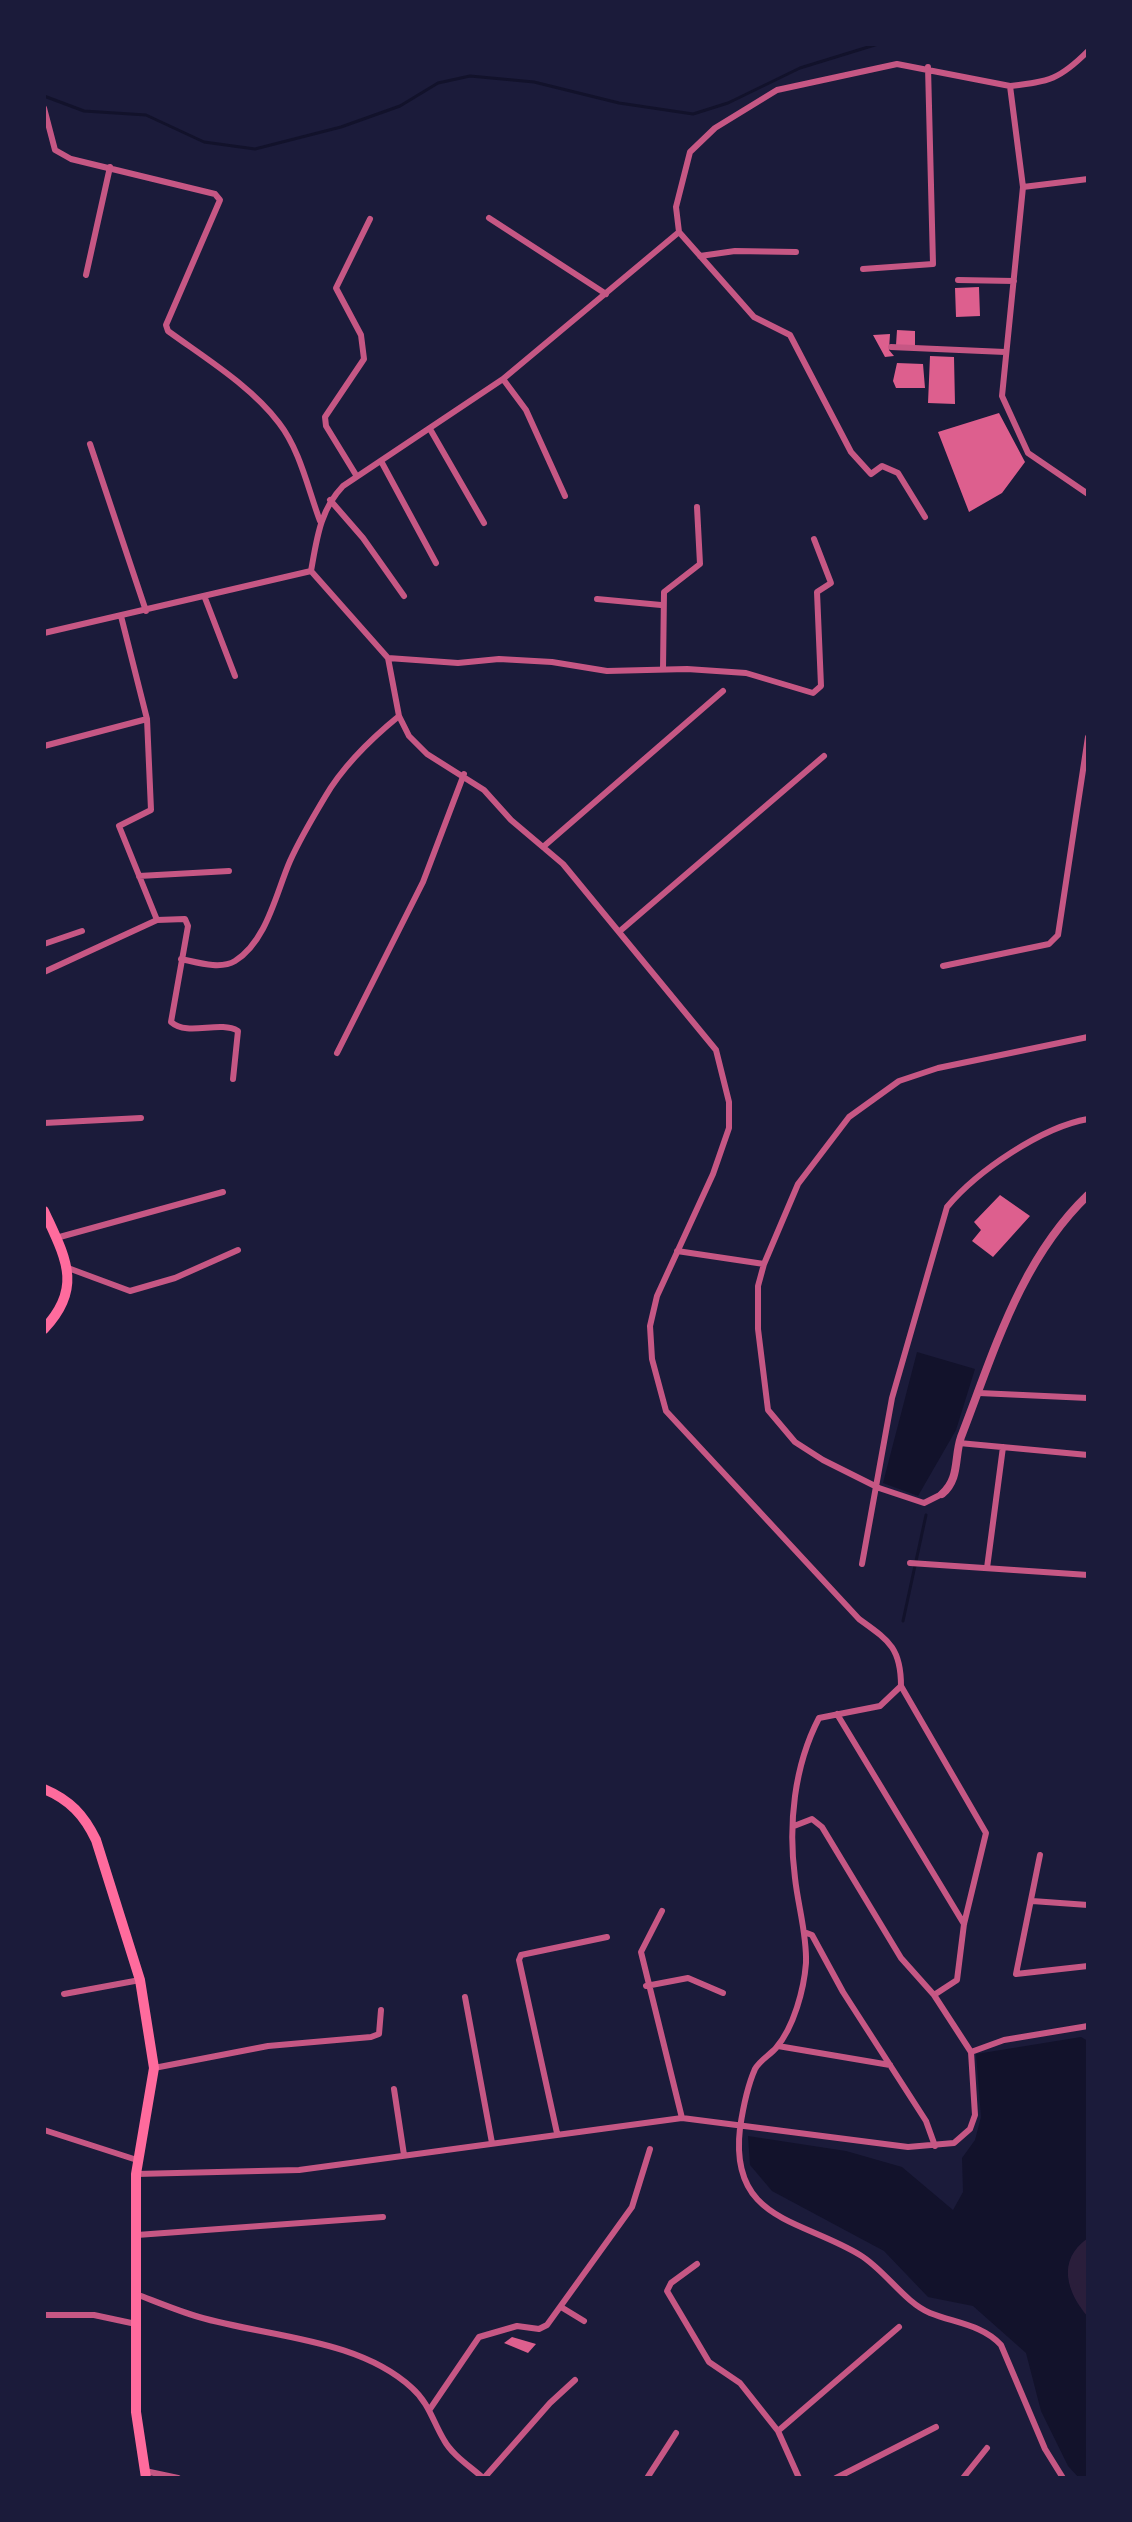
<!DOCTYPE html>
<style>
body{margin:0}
#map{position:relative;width:1132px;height:2522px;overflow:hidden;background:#1b1b3a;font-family:Roboto,sans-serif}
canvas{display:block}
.frame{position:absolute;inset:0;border:46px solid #1b1b3a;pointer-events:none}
</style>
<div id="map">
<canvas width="1132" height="2522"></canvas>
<div class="frame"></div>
</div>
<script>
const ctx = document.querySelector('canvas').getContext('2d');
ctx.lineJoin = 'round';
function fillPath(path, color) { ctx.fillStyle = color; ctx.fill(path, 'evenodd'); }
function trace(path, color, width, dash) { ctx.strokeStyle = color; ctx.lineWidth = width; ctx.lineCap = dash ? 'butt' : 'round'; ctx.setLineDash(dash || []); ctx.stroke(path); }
fillPath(new Path2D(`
 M 1088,2238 L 1088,2317 C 1067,2293 1055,2260 1088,2238 Z`), '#2a1e3b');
fillPath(new Path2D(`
 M 917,1352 L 975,1369 L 956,1430 L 918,1496 L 883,1483 Z
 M 1081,2037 L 1088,2041 L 1088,2238 C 1056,2260 1067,2293 1088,2317 L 1088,2478 L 1079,2478 L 1068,2466 L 1041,2411 L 1026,2353 L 973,2306 L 928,2297 L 884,2251 L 772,2191 L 750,2165 L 748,2136 L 846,2151 L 902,2167 L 953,2210 L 963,2192 L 962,2158 L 975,2140 L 981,2117 L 976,2054 Z`), '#12122b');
trace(new Path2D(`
 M 44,96 L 84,111 L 146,115 L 204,142 L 255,149 L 341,127 L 400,106 L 438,83 L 470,76 L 534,82 L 619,103 L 693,114 L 728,103 L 800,68 L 878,44
 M 903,1621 L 926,1515`), '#12122b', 3);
fillPath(new Path2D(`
 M 979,287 L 980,316 L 956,317 L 955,288 Z
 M 897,330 L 915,331 L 915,346 L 896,345 Z
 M 890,334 L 889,350 L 894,356 L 885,357 L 873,335 Z
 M 930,356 L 954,357 L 955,404 L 928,403 Z
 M 897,363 L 923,364 L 925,388 L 896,388 L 893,381 Z
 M 999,413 L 1025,462 L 1002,493 L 969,512 L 938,432 Z
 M 1000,1195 L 1030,1216 L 993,1257 L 972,1241 L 981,1230 L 974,1222 Z
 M 512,2337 L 536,2344 L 528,2353 L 504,2343 Z`), '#dd5f8e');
trace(new Path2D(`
 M 1010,86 C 1050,81 1059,80 1088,51
 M 44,108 L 55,150 L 71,159 L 215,194 L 220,200 L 166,325 L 168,331 C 205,358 251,386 279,423 C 300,450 308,489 320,521
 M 1023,187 L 1088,179
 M 489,218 L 606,294
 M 679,232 L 754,317 L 790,335 L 851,452 L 871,474 L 882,466 L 898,473 L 925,517
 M 700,256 L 735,251 L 796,252
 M 863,269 L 933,264 L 928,67
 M 86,275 L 110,167
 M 958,280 L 1014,281
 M 891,347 L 1005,352
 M 503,379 L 526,410 L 565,496
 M 430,429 L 484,523
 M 90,444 L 146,611
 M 381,461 L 436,563
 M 356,475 L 326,426 L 325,417 L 364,359 L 361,335 L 336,288 L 370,219
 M 330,500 L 363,538 L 404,596
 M 311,571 L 388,658 L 399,716 L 409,736 L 427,754 L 484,790 L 511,820 L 563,864 L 716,1050 L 729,1102 L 729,1128 L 713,1174 L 657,1296 L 650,1326 L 652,1359 L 666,1411 L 859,1619 C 888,1640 901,1647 901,1686 L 880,1706 L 819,1718 C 794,1766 788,1825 795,1878 C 798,1906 807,1934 806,1963 C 804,1989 794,2027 776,2048 C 770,2055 760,2060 755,2069 C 747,2087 743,2108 740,2128 C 729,2221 801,2219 860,2255 C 885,2270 904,2302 930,2313 C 955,2323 983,2325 1001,2345 L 1045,2449 L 1063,2478
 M 205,598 L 235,676
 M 597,599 L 661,605
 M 121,616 L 147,719 L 151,810 L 119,826 L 157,920
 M 44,633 L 311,571 C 317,538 320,510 343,486 L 503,379 L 679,232 L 676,207 L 690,152 L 715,128 L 777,90 L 897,64 L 1010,86 L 1023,187 L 1002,396 L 1028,453 L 1088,494
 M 388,658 L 458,663 L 499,659 L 552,662 L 607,671 L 687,669 L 746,673 L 813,693 L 821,686 L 817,592 L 831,583 L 814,539
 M 663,669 L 664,592 L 700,564 L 697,507
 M 44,746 L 147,719
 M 543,847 L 723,691
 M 139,876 L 229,871
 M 620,931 L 824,756
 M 44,944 L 82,931
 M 181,959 C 196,962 220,970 235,961 C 267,941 276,893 290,861 C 300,839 313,817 325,797 C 343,766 372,738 399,716
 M 943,966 L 1049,944 L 1058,935 L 1088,737
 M 44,972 L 157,920 L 185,919 L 188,926 L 171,1022 C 188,1037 219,1020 238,1031 L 233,1079
 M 337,1053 L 423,882 L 464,774
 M 44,1123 L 141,1118
 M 56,1238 L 223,1192
 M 677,1251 L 764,1264
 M 68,1268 L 130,1291 L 175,1278 L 238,1250
 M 979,1393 L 1088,1398
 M 959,1443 L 1088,1455
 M 942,1494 L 924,1503 L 879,1488 L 823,1460 L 795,1442 L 768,1410 L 758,1329 L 758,1286 L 764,1264 L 798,1184 L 849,1117 L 899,1081 L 938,1068 L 1088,1037
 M 910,1563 L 1088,1575
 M 862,1564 L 892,1398 L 947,1207 C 977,1171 1042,1127 1088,1119
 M 987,1568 L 1003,1447
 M 901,1686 L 986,1833 L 964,1924 L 957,1980 L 934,1995
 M 837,1714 L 964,1924
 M 1040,1855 L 1016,1974 L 1088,1966
 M 1032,1901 L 1088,1905
 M 662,1911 L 641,1952 L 682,2118
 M 804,1932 L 812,1935 L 843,1992 L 926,2121 L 935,2146
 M 646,1986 L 688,1978 L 723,1993
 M 64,1994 L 140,1980
 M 465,1997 L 492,2143
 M 778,2046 L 890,2065
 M 971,2052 L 1004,2040 L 1088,2026
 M 154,2068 L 268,2046 L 371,2037 L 379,2034 L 381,2010
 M 394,2089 L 404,2155
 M 44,2130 L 137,2160
 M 557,2133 L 519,1960 L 521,1955 L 607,1937
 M 136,2174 L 299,2170 L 682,2118 L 908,2147 L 954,2143 L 970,2129 L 975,2115 L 971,2052 L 934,1995 L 901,1958 L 822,1827 L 812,1819 L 794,1826
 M 137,2235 L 383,2217
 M 697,2264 L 671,2283 L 667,2291 L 709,2362 L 740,2383 L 778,2431 L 799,2478
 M 136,2294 C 157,2302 178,2311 199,2317 C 267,2337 358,2338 412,2388 C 429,2403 433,2422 444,2440 C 452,2455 471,2467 483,2478
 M 561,2307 L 584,2321
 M 44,2315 L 94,2315 L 136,2324
 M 430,2409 L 479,2337 L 517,2326 L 539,2329 L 547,2325 L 632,2207 L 650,2149
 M 778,2431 L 899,2327
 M 145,2471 L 178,2478
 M 484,2478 L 550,2403 L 575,2380
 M 647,2478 L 676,2433
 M 836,2478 L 936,2427
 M 963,2478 L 987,2448`), '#c65784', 6);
trace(new Path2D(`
 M 942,1494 C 960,1479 954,1457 961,1437 C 994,1352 1020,1260 1088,1195`), '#c65784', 8);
trace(new Path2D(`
 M 44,1211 C 65,1257 84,1287 44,1329
 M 44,1789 C 70,1800 84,1815 96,1840 L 140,1980 L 154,2068 L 136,2174 L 136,2412 L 146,2478`), '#ff6b9d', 10);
</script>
